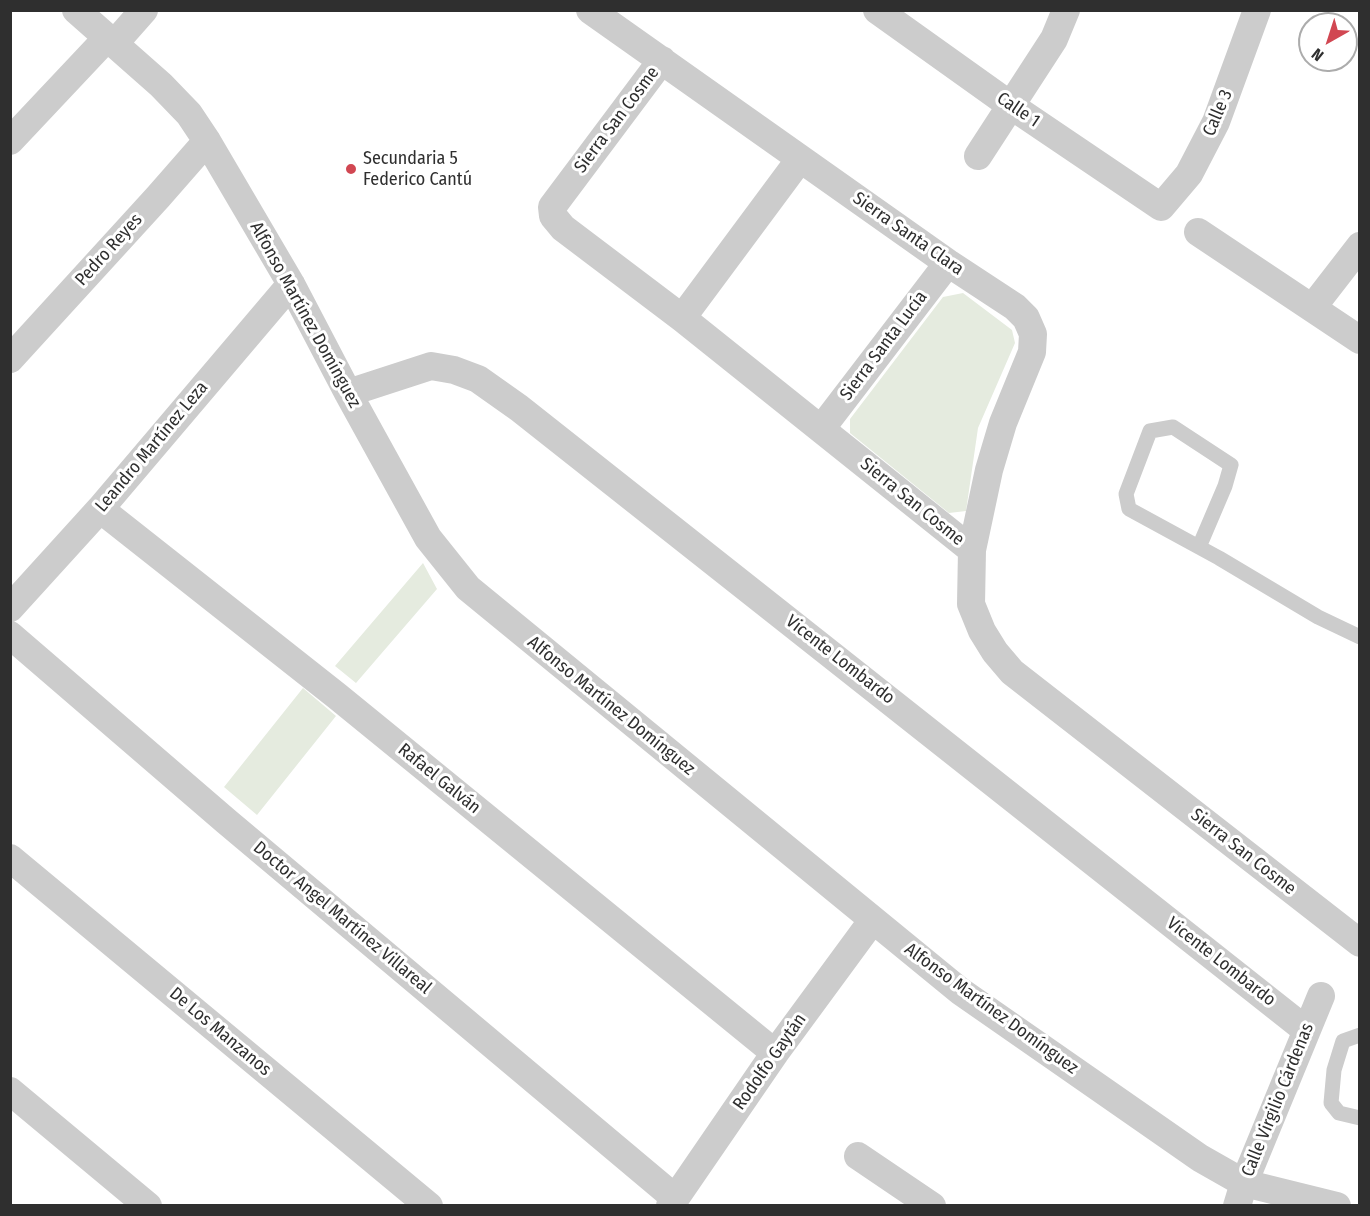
<!DOCTYPE html>
<meta charset="utf-8">
<style>
body{margin:0}
#map{position:relative;width:1370px;height:1216px;overflow:hidden;background:#fff;font-family:"Fira Sans Condensed",sans-serif}
canvas{display:block}
.frame{position:absolute;inset:0;border:12px solid #2f2f2f;pointer-events:none}
.north{position:absolute;left:1298px;top:12px;width:60px;height:60px;box-sizing:border-box;background:#fff;border:2px solid #acacac;border-radius:50%;rotate:219deg;font-size:16px;font-weight:700;line-height:24px;text-align:center;color:#2f2f2f}
.north::after{content:'';display:block;margin:auto;width:21px;height:27px;background:#d14752;clip-path:polygon(50% 0,100% 100%,50% 72%,0 100%)}
</style>
<div id="map">
<canvas width="1370" height="1216"></canvas>
<div class="frame"></div>
<div class="north">N</div>
</div>
<script>
const ctx = document.querySelector('canvas').getContext('2d');
ctx.lineJoin = 'round';
function fillPath(path, color) { ctx.fillStyle = color; ctx.fill(path, 'evenodd'); }
function trace(path, color, width, dash) { ctx.strokeStyle = color; ctx.lineWidth = width; ctx.lineCap = dash ? 'butt' : 'round'; ctx.setLineDash(dash || []); ctx.stroke(path); }
function drawText(font, color, halo, rows, align = 'center') {
  ctx.font = font + ' "Fira Sans Condensed",sans-serif'; ctx.lineWidth = 6; ctx.setLineDash([]); ctx.textBaseline = 'middle'; ctx.strokeStyle = halo; ctx.fillStyle = color; for (const [text, x, y, turn = 0] of rows) {
    ctx.save(); ctx.translate(x, y); ctx.rotate((+turn || 0) * Math.PI / 180); ctx.textAlign = isNaN(turn) ? turn : align; if (halo) ctx.strokeText(text, 0, 0); ctx.fillText(text, 0, 0); ctx.restore();
  }
}
fillPath(new Path2D(`
 M 963,293 L 1012,330 L 1015,343 L 978,428 L 966,511 L 949,513 L 850,433 L 850,419 L 943,297 Z
 M 423,563 L 437,589 L 356,683 L 335,666 Z
 M 303,688 L 336,716 L 257,815 L 224,787 Z`), '#e5ebdf');
trace(new Path2D(`
 M 1199,547 L 1225,486 L 1231,465 L 1173,427 L 1150,431 L 1126,494 L 1129,509 L 1219,558 L 1318,617 L 1360,637
 M 1360,1035 L 1343,1041 L 1334,1070 L 1331,1103 L 1339,1113 L 1360,1118`), '#ccc', 15);
trace(new Path2D(`
 M 76,10 L 161,85 L 189,114 L 207,141 L 291,284 L 348,393 L 428,538 L 468,588 L 960,991 L 1200,1158 L 1244,1183 L 1337,1206
 M 590,10 L 948,263 L 1015,307 L 1026,318 L 1033,334 L 1032,352 L 1003,423 L 989,470 L 972,550 L 971,604 L 982,631 L 995,652 L 1012,672 L 1360,943
 M 877,10 L 1010,105 L 1161,207 L 1189,174 L 1216,122 L 1257,10
 M 114,44 L 144,10
 M 662,60 L 552,207 L 553,216 L 563,228 L 682,318 L 972,550
 M 10,141 L 107,38
 M 978,156 L 1054,39 L 1066,10
 M 1198,232 L 1360,340
 M 1312,308 L 1360,246
 M 682,318 L 800,159
 M 10,359 L 158,197 L 207,141
 M 348,393 L 431,366 L 454,370 L 478,379 L 519,408 L 1306,1030
 M 821,429 L 948,263
 M 100,509 L 337,696 L 775,1053
 M 10,608 L 100,509 L 291,284
 M 10,635 L 226,821 L 675,1198
 M 10,858 L 429,1206
 M 10,1091 L 148,1206
 M 858,1156 L 932,1206
 M 670,1206 L 775,1053 L 872,921
 M 1237,1206 L 1244,1183 L 1321,996`), '#ccc', 28);
for (const [x, y, r, color] of [
 [351,169,6,"#d14752"]
]) { const dot = new Path2D(); dot.arc(x, y, r, 0, 2 * Math.PI); ctx.fillStyle = color; ctx.fill(dot); trace(dot, '#fff', 2); }
drawText('18px', '#2f2f2f', '#fff', [
 ["Calle 1",1018,110,34],
 ["Calle 3",1218,113,-67],
 ["Sierra San Cosme",617,120,-53],
 ["Sierra Santa Clara",908,234,35],
 ["Pedro Reyes",109,250,-48],
 ["Alfonso Martínez Domínguez",305,315,61],
 ["Sierra Santa Lucía",884,346,-53],
 ["Leandro Martínez Leza",152,447,-50],
 ["Sierra San Cosme",912,502,39],
 ["Vicente Lombardo",840,660,38],
 ["Alfonso Martínez Domínguez",611,706,39],
 ["Rafael Galván",439,779,39],
 ["Sierra San Cosme",1243,852,38],
 ["Doctor Angel Martínez Villareal",342,918,40],
 ["Vicente Lombardo",1221,962,38],
 ["Alfonso Martínez Domínguez",991,1009,36],
 ["De Los Manzanos",220,1032,40],
 ["Rodolfo Gaytán",770,1062,-55],
 ["Calle Virgilio Cárdenas",1278,1100,-68]
]);
drawText('18px', '#2f2f2f', '#fff', [
 ["Secundaria 5",363,159],
 ["Federico Cantú",363,180]
], 'left');
</script>
